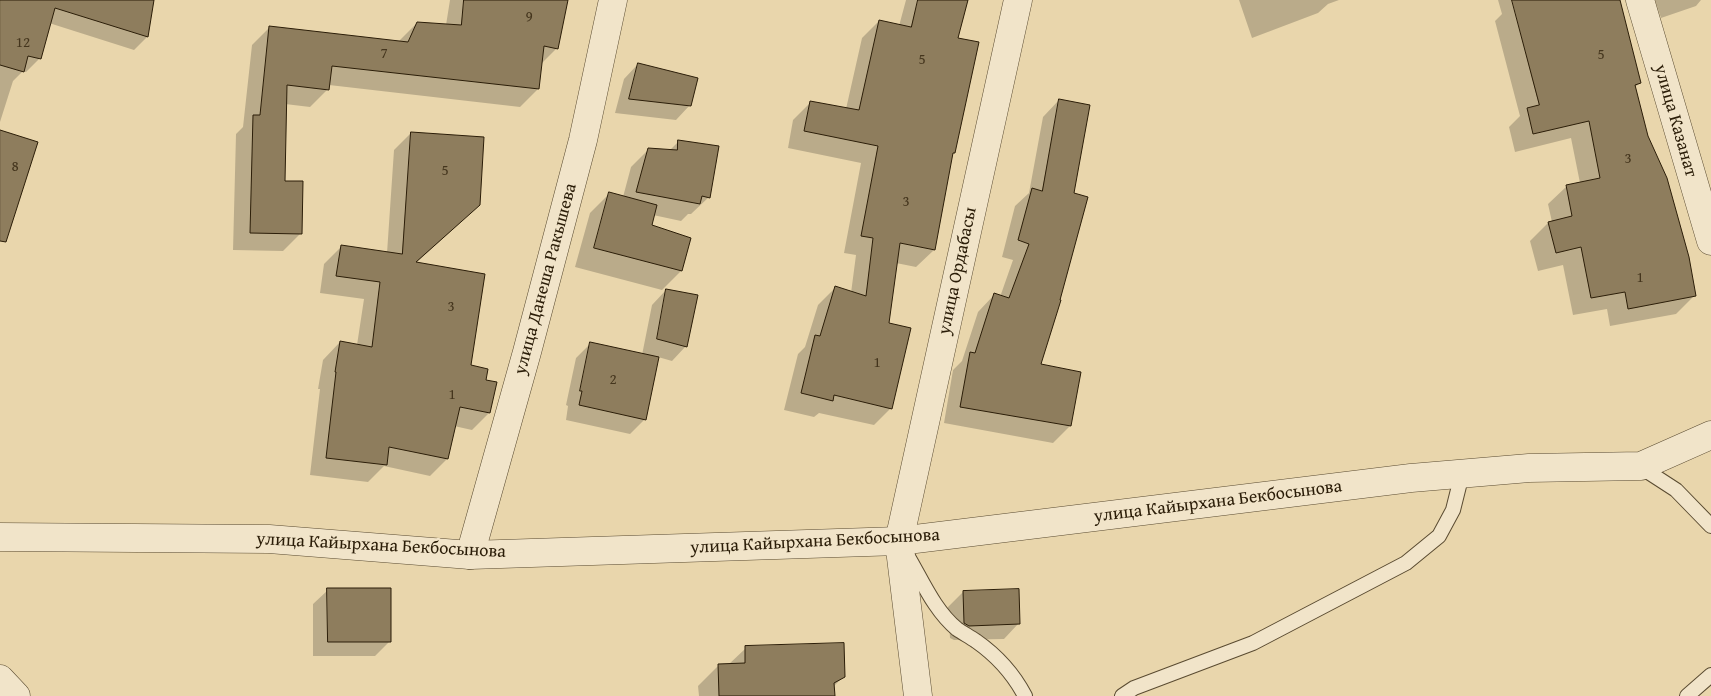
<!DOCTYPE html>
<meta charset="utf-8">
<style>
body{margin:0}
canvas{display:block;background:#e9d6ac}
</style>
<canvas width="1711" height="696"></canvas>
<script>
const ctx = document.querySelector('canvas').getContext('2d');
ctx.lineJoin = 'round';
function fillPath(path, color) { ctx.fillStyle = color; ctx.fill(path, 'evenodd'); }
function trace(path, color, width, dash) { ctx.strokeStyle = color; ctx.lineWidth = width; ctx.lineCap = dash ? 'butt' : 'round'; ctx.setLineDash(dash || []); ctx.stroke(path); }
function drawText(font, color, halo, rows, align = 'center') {
  ctx.font = font + ' "Gentium Book Plus",serif'; ctx.lineWidth = 4.5; ctx.setLineDash([]); ctx.textBaseline = 'middle'; ctx.strokeStyle = halo; ctx.fillStyle = color; for (const [text, x, y, turn = 0] of rows) {
    ctx.save(); ctx.translate(x, y); ctx.rotate((+turn || 0) * Math.PI / 180); ctx.textAlign = isNaN(turn) ? turn : align; if (halo) ctx.strokeText(text, 0, 0); ctx.fillText(text, 0, 0); ctx.restore();
  }
}
fillPath(new Path2D(`
 M 20,0 L 134,0 L 147,37 L 134,50 L 49,23 L 40,58 L 26,72 L 23,71 L 13,81 L 0,122 L 0,6 Z
 M 450,0 L 567,0 L 557,48 L 541,64 L 538,89 L 520,107 L 329,85 L 328,89 L 310,107 L 285,104 L 283,182 L 301,233 L 283,251 L 233,250 L 236,134 L 243,127 L 252,45 L 270,27 L 398,42 L 417,23 L 446,25 Z
 M 906,0 L 967,0 L 956,38 L 954,152 L 952,154 L 934,250 L 916,267 L 896,263 L 888,324 L 891,408 L 874,425 L 819,413 L 814,417 L 784,410 L 798,354 L 805,347 L 818,305 L 836,287 L 851,293 L 856,255 L 844,253 L 861,163 L 788,148 L 793,120 L 811,102 L 846,109 L 862,38 L 879,21 L 899,26 Z
 M 1239,0 L 1339,0 L 1328,4 L 1318,13 L 1252,38 Z
 M 1498,0 L 1615,0 L 1640,83 L 1635,87 L 1647,136 L 1694,296 L 1676,314 L 1610,326 L 1607,309 L 1573,315 L 1563,265 L 1538,271 L 1530,241 L 1548,223 L 1552,222 L 1548,204 L 1567,186 L 1580,183 L 1571,138 L 1515,152 L 1509,127 L 1520,116 L 1495,21 L 1502,14 Z
 M 1655,0 L 1701,0 L 1696,6 L 1661,18 Z
 M 638,64 L 690,105 L 676,120 L 615,113 L 624,79 Z
 M 1059,100 L 1039,365 L 1070,426 L 1053,443 L 944,423 L 953,370 L 962,361 L 978,312 L 994,295 L 1000,297 L 1013,260 L 1002,257 L 1015,206 L 1029,193 L 1043,117 Z
 M 411,133 L 461,222 L 415,264 L 470,366 L 484,381 L 489,413 L 472,430 L 454,426 L 447,459 L 430,476 L 384,466 L 368,482 L 310,475 L 320,389 L 318,389 L 323,360 L 340,342 L 357,345 L 364,299 L 320,293 L 324,264 L 341,247 L 387,253 L 394,150 Z
 M 679,141 L 709,197 L 691,214 L 688,214 L 681,221 L 653,215 L 650,226 L 689,239 L 681,271 L 662,290 L 575,267 L 590,213 L 609,194 L 623,197 L 631,167 L 648,150 L 669,151 Z
 M 666,290 L 686,346 L 672,361 L 658,357 L 645,419 L 630,434 L 566,420 L 568,406 L 566,405 L 576,358 L 590,344 L 642,355 L 652,305 Z
 M 328,590 L 389,642 L 375,656 L 313,656 L 313,604 Z
 M 963,592 L 1018,624 L 1004,639 L 954,640 L 950,638 L 948,607 Z
 M 746,648 L 844,676 L 833,687 L 834,696 L 699,696 L 698,686 L 719,665 L 728,665 Z`), '#0003');
const building = new Path2D(`
 M 0,0 L 154,0 L 148,37 L 55,8 L 41,59 L 28,56 L 24,72 L 0,65 Z
 M 464,0 L 568,0 L 558,49 L 544,46 L 539,89 L 332,66 L 329,90 L 287,85 L 285,181 L 303,181 L 302,234 L 250,233 L 253,115 L 260,115 L 269,26 L 408,42 L 417,22 L 461,25 Z
 M 918,0 L 968,0 L 958,38 L 979,42 L 955,153 L 953,153 L 935,250 L 900,243 L 889,323 L 911,328 L 892,409 L 834,395 L 833,401 L 801,393 L 815,335 L 820,336 L 835,286 L 866,296 L 873,238 L 861,236 L 878,146 L 804,131 L 810,101 L 859,110 L 879,20 L 911,27 Z
 M 1512,0 L 1620,0 L 1641,83 L 1635,85 L 1648,136 L 1667,178 L 1689,257 L 1696,296 L 1628,309 L 1625,292 L 1591,298 L 1581,247 L 1556,253 L 1548,222 L 1572,216 L 1566,185 L 1600,178 L 1589,121 L 1533,134 L 1527,108 L 1539,105 Z
 M 638,63 L 698,78 L 691,106 L 629,99 Z
 M 1059,99 L 1090,105 L 1074,193 L 1088,197 L 1060,300 L 1061,300 L 1041,364 L 1081,372 L 1071,426 L 960,407 L 970,352 L 975,353 L 994,293 L 1009,298 L 1029,244 L 1018,240 L 1032,188 L 1042,191 Z
 M 0,130 L 38,142 L 6,242 L 0,241 Z
 M 411,132 L 484,137 L 480,205 L 416,262 L 485,274 L 471,365 L 488,369 L 486,380 L 497,382 L 490,413 L 460,407 L 448,459 L 389,447 L 387,465 L 326,458 L 336,372 L 335,372 L 340,341 L 372,347 L 380,282 L 336,276 L 341,245 L 402,254 Z
 M 678,140 L 719,146 L 710,198 L 702,196 L 700,204 L 636,192 L 648,148 L 677,150 Z
 M 609,192 L 657,205 L 652,225 L 691,238 L 682,271 L 594,248 Z
 M 666,289 L 698,295 L 687,347 L 657,339 Z
 M 590,342 L 659,357 L 646,420 L 579,405 L 582,391 L 580,391 Z
 M 327,588 L 391,588 L 391,642 L 328,642 Z
 M 1019,589 L 1020,624 L 969,626 L 964,623 L 963,591 Z
 M 844,643 L 845,677 L 834,683 L 835,696 L 719,696 L 718,664 L 745,663 L 745,646 Z`);
fillPath(building, '#8e7d5d');
trace(building, '#2b1d08', 1);
const service = new Path2D(`
 M 1639,466 L 1676,490 L 1711,526
 M 907,555 C 922,580 934,610 957,629 C 963,633 970,637 976,641 C 996,655 1014,675 1025,696
 M 1122,696 L 1134,688 L 1253,643 L 1406,563 L 1439,536 L 1453,510 L 1462,474
 M 1687,696 L 1711,675`);
const minor = new Path2D(`
 M 1640,0 L 1711,241
 M 470,555 L 527,352 L 583,140 L 613,0
 M 0,679 L 16,696
 M 918,696 L 899,541 L 1018,0`);
const tertiary = new Path2D(`
 M 0,537 L 269,539 L 470,555 L 899,541 L 1411,478 L 1529,468 L 1641,466 L 1711,435`);
trace(service, '#5a4b31', 16);
trace(minor, '#5a4b31', 29);
trace(tertiary, '#5a4b31', 29);
trace(service, '#f1e4c9', 14);
trace(minor, '#f1e4c9', 28);
trace(tertiary, '#f1e4c9', 28);
drawText('15px', '#44351d', null, [
 ["9",529,17],
 ["12",23,43],
 ["7",384,54],
 ["5",1601,55],
 ["5",922,60],
 ["3",1628,159],
 ["8",15,167],
 ["5",445,171],
 ["3",906,202],
 ["1",1640,278],
 ["3",451,307],
 ["1",877,363],
 ["2",613,380],
 ["1",452,395]
]);
drawText('18px', '#2b1d08', '#f1e4c9', [
 ["улица Казанат",1675,121,74],
 ["улица Ордабасы",958,271,-78],
 ["улица Данеша Ракышева",546,279,-75],
 ["улица Кайырхана Бекбосынова",1218,502,-7],
 ["улица Кайырхана Бекбосынова",815,542,-3],
 ["улица Кайырхана Бекбосынова",381,546,3]
]);
</script>
